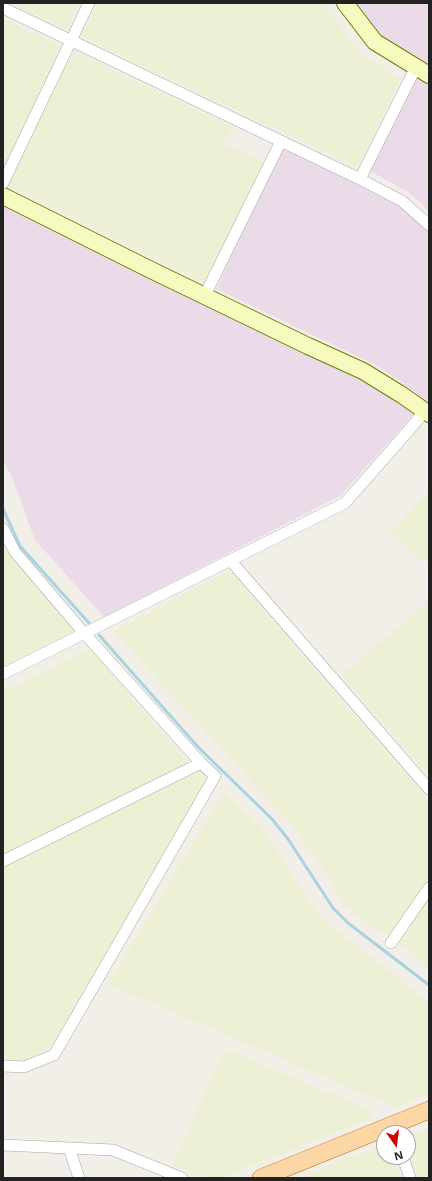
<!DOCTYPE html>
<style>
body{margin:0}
#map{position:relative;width:432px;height:1181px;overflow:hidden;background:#f2efe9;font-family:"Open Sans",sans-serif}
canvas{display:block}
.frame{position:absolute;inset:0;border:4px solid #222;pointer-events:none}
.north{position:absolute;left:376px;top:1125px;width:40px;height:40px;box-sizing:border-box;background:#fff;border:1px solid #a7a7a7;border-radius:50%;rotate:166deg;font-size:11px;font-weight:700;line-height:16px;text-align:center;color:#222}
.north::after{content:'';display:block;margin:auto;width:14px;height:18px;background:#d40000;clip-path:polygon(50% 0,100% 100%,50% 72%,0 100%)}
</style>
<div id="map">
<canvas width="432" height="1181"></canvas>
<div class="frame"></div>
<div class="north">N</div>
</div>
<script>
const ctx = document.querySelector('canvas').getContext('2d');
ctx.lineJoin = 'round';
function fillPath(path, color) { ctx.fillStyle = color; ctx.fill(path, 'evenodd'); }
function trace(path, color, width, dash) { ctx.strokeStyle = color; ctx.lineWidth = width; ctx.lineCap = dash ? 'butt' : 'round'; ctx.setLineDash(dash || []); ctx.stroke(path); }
fillPath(new Path2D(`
 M 357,3 L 429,3 L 429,65 L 382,37 Z
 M 415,75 L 429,84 L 429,211 L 408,192 L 370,171 Z
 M 285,148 L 400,206 L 429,232 L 429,402 L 378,366 L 216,289 L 279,149 Z
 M 3,204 L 372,382 L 414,414 L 340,496 L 104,617 L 35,540 L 12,477 L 3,460 Z`), '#ebdbe8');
fillPath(new Path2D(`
 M 10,3 L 79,3 L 66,30 Z
 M 97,3 L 323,3 L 362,55 L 401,78 L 359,168 L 81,37 Z
 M 3,19 L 62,47 L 3,170 Z
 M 73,51 L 233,127 L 223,144 L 265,163 L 208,285 L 7,185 Z
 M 429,490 L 429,566 L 390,533 Z
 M 3,539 L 77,630 L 3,666 Z
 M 230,571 L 429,801 L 429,880 L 389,939 L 345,906 L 318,862 L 284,817 L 113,631 Z
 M 429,601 L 429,776 L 341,675 Z
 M 90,648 L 189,765 L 3,855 L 3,692 Z
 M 201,769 L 210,779 L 51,1047 L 23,1061 L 3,1060 L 3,868 Z
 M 224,792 L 264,830 L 320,917 L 429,1002 L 429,1094 L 396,1108 L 108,984 Z
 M 429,898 L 429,966 L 397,943 Z
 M 225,1049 L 373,1111 L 374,1117 L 221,1178 L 204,1178 L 172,1165 Z
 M 429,1127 L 429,1178 L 416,1178 L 408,1156 L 408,1135 Z
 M 384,1144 L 384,1157 L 393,1157 L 401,1178 L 297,1178 Z`), '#eef0d5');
trace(new Path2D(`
 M 3,509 L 20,546 L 89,623
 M 99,635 L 198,747 L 272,819 L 288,839 L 333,908 L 348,923 L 429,985`), '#aad3df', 3);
const street = new Path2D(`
 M 3,8 L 360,179 L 402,201 L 429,225
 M 360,179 L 416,67
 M 3,183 L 89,3
 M 205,295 L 281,141
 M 3,529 L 15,552 L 84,633 L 201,763 L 3,861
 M 230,560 L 429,789
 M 3,674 L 345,503 L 416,422 L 424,411
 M 391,943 L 429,888
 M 3,1066 L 24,1067 L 54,1055 L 215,776 L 201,763
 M 3,1145 L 113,1150 L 182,1178
 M 69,1148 L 79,1178
 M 403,1157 L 410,1178`);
const secondary = new Path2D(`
 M 345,3 L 375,42 L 429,75
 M 3,196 L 149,269 L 308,346 L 363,371 L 402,395 L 429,414`);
const primary = new Path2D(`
 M 261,1178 L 429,1110`);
trace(street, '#a9a9a9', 12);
trace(secondary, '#707d05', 18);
trace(primary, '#a06b00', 18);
trace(street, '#fff', 11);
trace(secondary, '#f7fabf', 16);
trace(primary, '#fcd6a4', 17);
</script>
